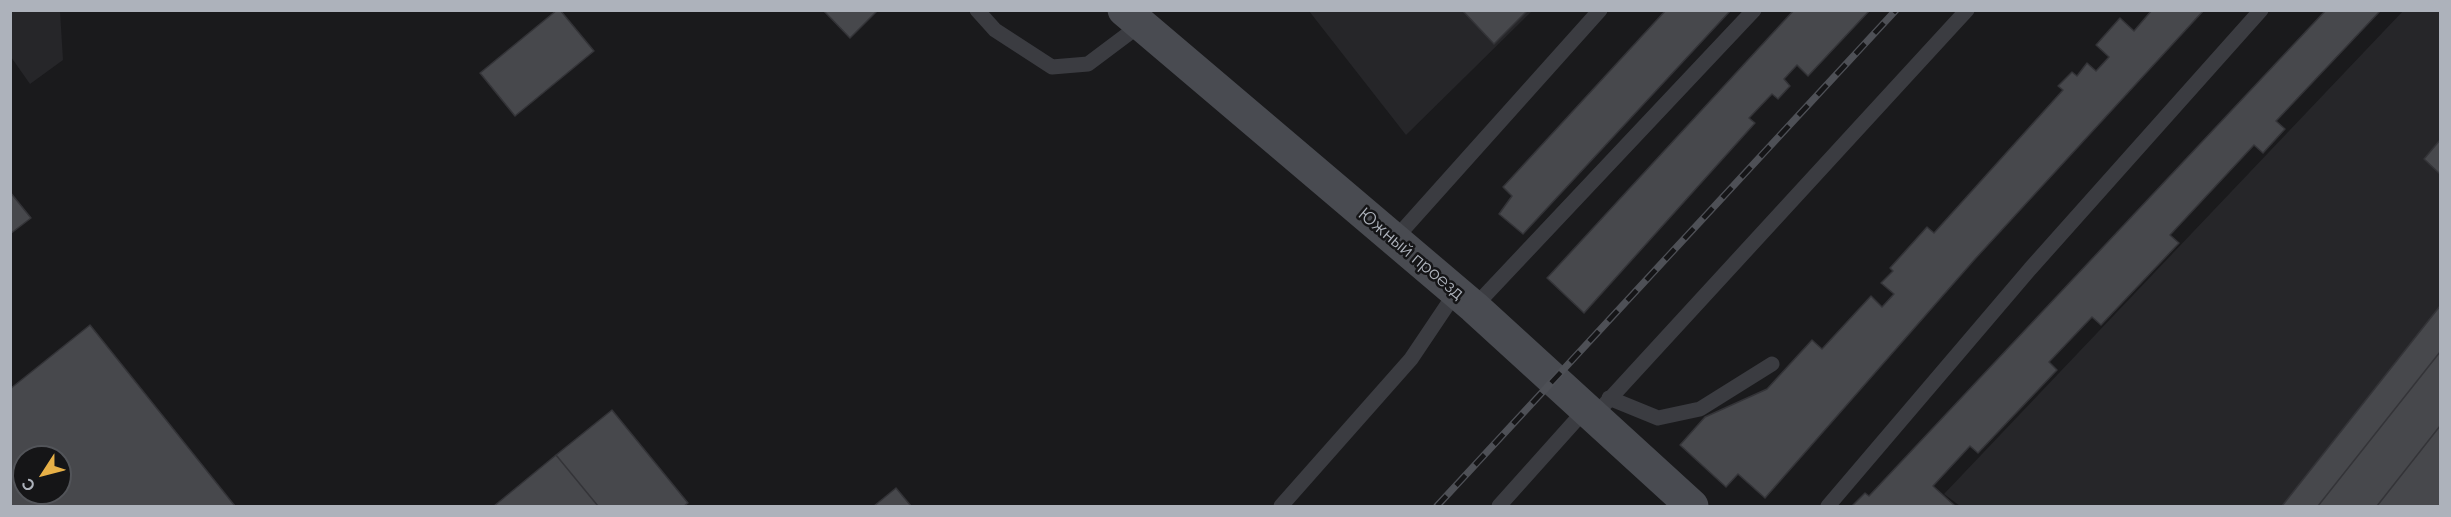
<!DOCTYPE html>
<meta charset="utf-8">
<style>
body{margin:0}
#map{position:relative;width:2451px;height:517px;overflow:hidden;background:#1a1a1c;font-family:Raleway,sans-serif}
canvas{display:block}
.frame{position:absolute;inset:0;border:12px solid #adb2bb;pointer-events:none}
.north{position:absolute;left:12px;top:445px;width:60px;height:60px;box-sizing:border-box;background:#151517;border:2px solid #525459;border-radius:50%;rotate:234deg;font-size:16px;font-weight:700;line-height:24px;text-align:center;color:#adb2bb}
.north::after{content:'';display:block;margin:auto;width:21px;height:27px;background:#e7b047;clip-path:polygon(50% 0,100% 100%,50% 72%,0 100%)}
</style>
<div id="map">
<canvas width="2451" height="517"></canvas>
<div class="frame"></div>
<div class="north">С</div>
</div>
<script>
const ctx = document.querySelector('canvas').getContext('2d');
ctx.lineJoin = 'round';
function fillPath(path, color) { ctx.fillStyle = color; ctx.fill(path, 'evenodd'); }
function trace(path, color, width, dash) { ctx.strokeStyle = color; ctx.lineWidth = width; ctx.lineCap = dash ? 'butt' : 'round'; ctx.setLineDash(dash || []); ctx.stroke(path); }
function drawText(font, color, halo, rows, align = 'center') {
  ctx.font = font + ' Raleway,sans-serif'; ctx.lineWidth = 5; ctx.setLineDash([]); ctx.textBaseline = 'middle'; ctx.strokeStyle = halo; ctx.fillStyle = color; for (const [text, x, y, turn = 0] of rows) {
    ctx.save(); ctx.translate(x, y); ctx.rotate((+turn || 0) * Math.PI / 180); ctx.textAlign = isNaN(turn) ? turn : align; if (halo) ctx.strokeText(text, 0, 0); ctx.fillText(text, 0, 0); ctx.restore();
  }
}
fillPath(new Path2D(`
 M 10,11 L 60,11 L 63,60 L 30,84 L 11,57 Z
 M 1309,11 L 1532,11 L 1406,135 Z
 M 2403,11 L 2440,11 L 2440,506 L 1960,506 L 1944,494 Z`), '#262629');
const building = new Path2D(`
 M 557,10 L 560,10 L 594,51 L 515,116 L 480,73 Z
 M 823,10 L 878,10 L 850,38 Z
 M 1462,10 L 1528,10 L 1494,44 Z
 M 1666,10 L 1731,10 L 1523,234 L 1499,214 L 1512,196 L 1503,187 Z
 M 1794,10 L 1870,10 L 1808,76 L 1797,65 L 1784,79 L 1790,86 L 1778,99 L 1772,94 L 1749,118 L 1755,123 L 1584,313 L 1547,278 Z
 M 2152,10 L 2204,10 L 1975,259 L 1765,498 L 1738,474 L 1726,487 L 1680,445 L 1705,417 L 1767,389 L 1812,340 L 1822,349 L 1871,296 L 1882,307 L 1894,294 L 1881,283 L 1893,271 L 1890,268 L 1927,227 L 1934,233 L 2063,90 L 2058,86 L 2072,72 L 2077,76 L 2087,63 L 2096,71 L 2109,57 L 2096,45 L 2120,18 L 2134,31 Z
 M 2326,10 L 2381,10 L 2276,121 L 2285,129 L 2263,153 L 2254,145 L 2170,235 L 2179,243 L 2101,325 L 2092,317 L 2049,362 L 2057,370 L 1978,453 L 1970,446 L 1933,486 L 1955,506 L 1852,506 L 1865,493 L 1869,496 Z
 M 2440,140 L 2440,174 L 2424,159 Z
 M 10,192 L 31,218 L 10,234 Z
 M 2440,306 L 2440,352 L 2318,506 L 2282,506 Z
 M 90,325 L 235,506 L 10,506 L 10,389 ZM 24,457 L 60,457 L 60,493 L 24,493 Z
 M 2440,352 L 2440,426 L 2377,506 L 2318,506 Z
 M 612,410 L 688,503 L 684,506 L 598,506 L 556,455 Z
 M 2440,426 L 2440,506 L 2377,506 Z
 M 556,455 L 598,506 L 494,506 Z
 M 896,488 L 911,506 L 874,506 Z`);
fillPath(building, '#47484c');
trace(building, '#343438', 1.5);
trace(new Path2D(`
 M 977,10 L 995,30 L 1052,67 L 1088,64 L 1140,25
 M 1394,240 L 1600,10
 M 1474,307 L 1754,10
 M 1609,398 L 1658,418 L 1700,409 L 1772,364
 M 1594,416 L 1967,10
 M 1281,506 L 1411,359 L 1456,292
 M 1499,506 L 1585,410
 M 1828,506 L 2030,269 L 2261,10`), '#3b3c41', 15);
trace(new Path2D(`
 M 1124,10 L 1474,307 L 1692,506`), '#494b51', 33);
const rail = new Path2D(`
 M 1437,506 L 1896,10`);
trace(rail, '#4e5056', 7);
trace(rail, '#151517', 4.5, [14]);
drawText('18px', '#adb2bb', '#151517', [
 ["Южный проезд",1411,254,40]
]);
</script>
